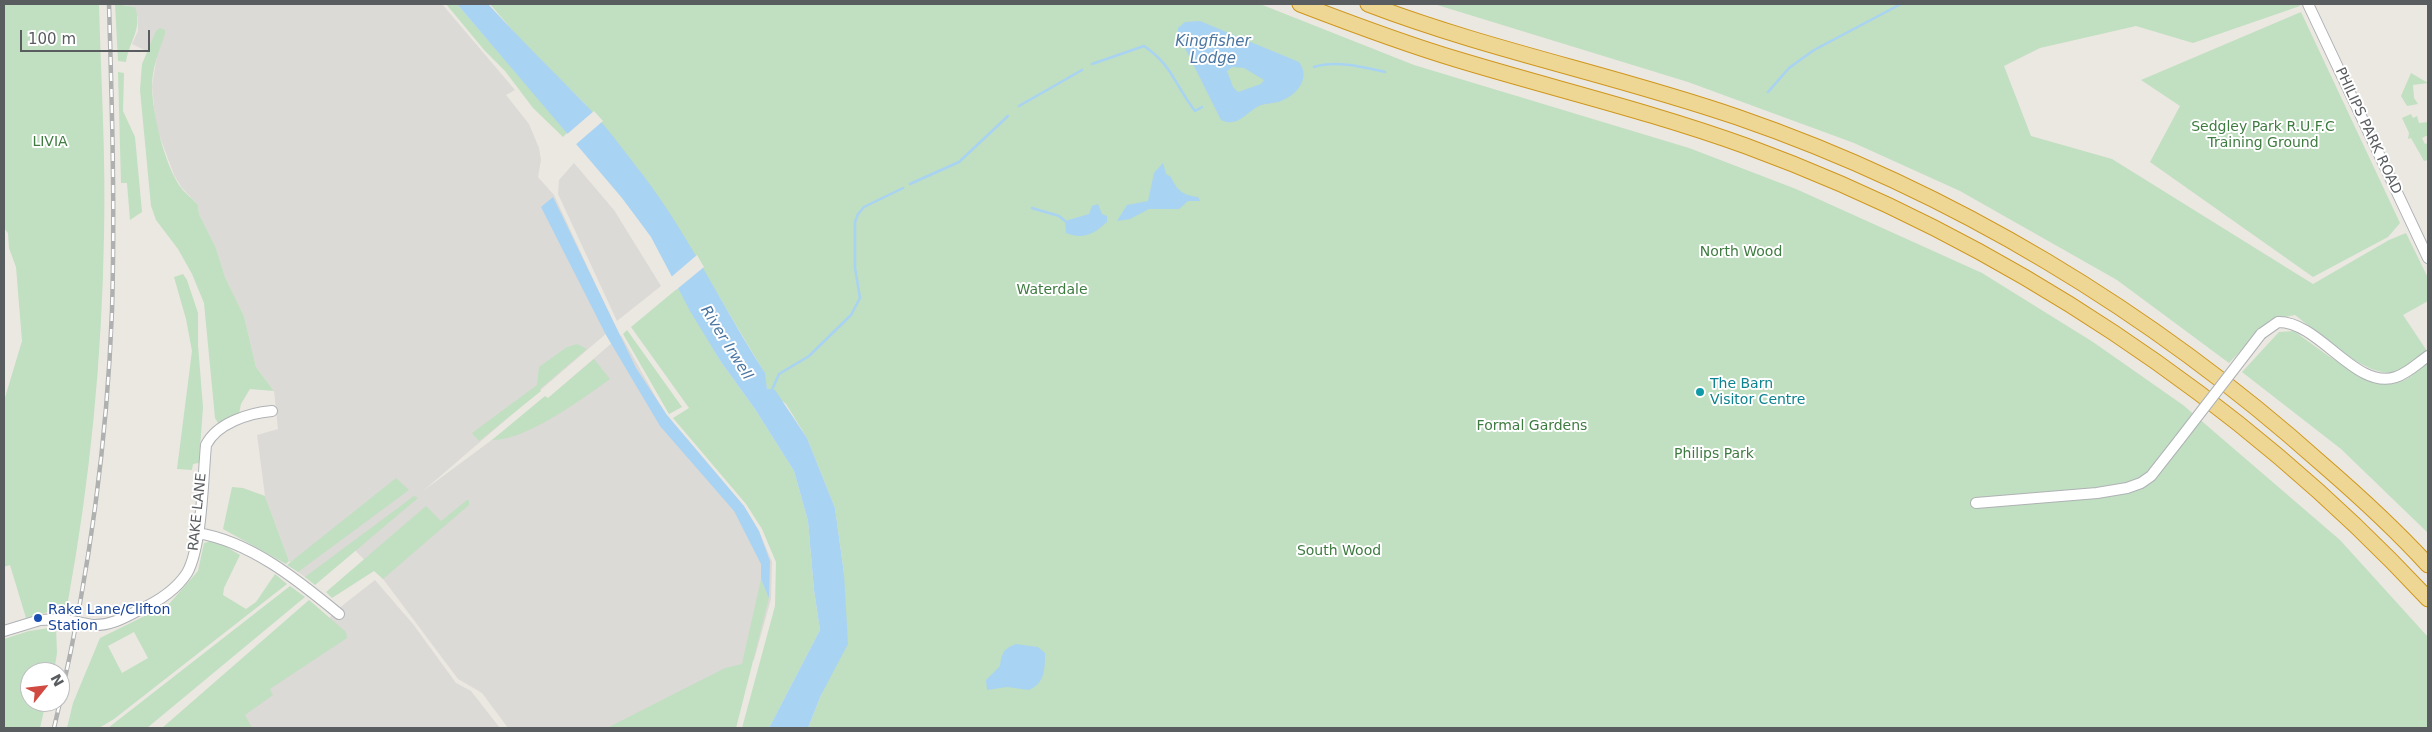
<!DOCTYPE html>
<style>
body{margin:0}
#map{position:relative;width:2432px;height:732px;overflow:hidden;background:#ebe8e1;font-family:"DejaVu Sans",sans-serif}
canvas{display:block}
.frame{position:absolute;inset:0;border:5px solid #5a5d60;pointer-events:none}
.north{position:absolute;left:20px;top:662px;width:50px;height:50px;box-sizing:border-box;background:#fff;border:1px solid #bdbebf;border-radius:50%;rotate:61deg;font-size:14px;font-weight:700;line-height:20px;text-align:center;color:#5a5d60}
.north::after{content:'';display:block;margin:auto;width:18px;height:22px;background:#d14a41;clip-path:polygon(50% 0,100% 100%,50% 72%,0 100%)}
.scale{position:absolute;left:20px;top:30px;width:130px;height:22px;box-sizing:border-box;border:2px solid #5a5d60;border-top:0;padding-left:6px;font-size:15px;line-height:18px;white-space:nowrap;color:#5a5d60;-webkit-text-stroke:4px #fff;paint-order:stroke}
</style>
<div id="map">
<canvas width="2432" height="732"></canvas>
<div class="frame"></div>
<div class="north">N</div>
<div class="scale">100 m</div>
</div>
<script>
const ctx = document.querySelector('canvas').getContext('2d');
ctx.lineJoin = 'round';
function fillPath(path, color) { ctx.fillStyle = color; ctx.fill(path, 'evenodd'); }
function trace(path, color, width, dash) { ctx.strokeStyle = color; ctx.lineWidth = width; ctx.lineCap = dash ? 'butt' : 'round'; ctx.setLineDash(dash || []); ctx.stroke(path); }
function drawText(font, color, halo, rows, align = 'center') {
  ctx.font = font + ' "DejaVu Sans",sans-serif'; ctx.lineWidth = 4; ctx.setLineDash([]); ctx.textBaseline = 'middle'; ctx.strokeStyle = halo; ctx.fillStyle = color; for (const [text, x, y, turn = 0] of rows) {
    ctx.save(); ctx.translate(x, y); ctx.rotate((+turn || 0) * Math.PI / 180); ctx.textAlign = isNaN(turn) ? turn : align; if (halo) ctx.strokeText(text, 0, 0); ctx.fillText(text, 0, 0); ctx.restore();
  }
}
fillPath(new Path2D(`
 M 121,4 L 442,4 L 515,90 L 506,95 L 529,124 L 539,148 L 541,160 L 538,177 L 554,195 L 615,326 L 423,491 L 547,399 L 621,335 L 664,412 L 744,506 L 759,531 L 772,562 L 771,599 L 754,660 L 613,728 L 508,728 L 482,693 L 458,679 L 383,579 L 352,547 L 309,580 L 298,572 L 289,561 L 265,496 L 257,435 L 278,429 L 274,391 L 256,367 L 244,316 L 225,277 L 216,248 L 199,214 L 198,205 L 182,188 L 174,175 L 156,126 L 152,86 L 157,56 L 132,44 L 138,31 L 138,18 L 134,7 Z
 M 574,163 L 614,210 L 661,286 L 617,321 L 558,194 L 559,180 Z
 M 375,580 L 413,624 L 456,683 L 471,691 L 500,728 L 211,728 L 343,605 Z`), '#dcdad6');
fillPath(new Path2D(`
 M 4,4 L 99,4 C 101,81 106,158 104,235 C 102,359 90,480 68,601 L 69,613 L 60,609 L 26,618 L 10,565 L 4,567 L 4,401 L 22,341 L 16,267 L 9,248 L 8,233 L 4,228 Z
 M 115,4 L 135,7 C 143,29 129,41 126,62 L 118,61 Z
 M 446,4 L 457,4 L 560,124 L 567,133 L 563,137 L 533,108 L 505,71 L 485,51 Z
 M 490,4 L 1260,4 L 1414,65 L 1689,148 L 1796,189 L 1982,273 L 2093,342 L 2183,405 L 2340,540 L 2428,637 L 2428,728 L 808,728 L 821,695 L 844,574 L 835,508 L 807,438 L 786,404 L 767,389 L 764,372 L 680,231 L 644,177 L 584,103 L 524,44 Z
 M 1434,4 L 2299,4 L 2300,6 L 2193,43 L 2136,26 L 2040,48 L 2004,66 L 2031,136 L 2112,159 L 2313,284 L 2389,240 L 2406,233 L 2428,278 L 2428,301 L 2403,315 L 2427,351 C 2417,358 2406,369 2394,372 C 2367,379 2316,331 2295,315 L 2270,320 L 2229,363 L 2117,280 L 1960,191 L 1854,143 L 1688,82 Z
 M 2301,12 L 2400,223 L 2388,237 L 2313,277 L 2150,162 L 2180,106 L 2141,80 Z
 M 160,28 L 165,30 L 165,34 C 159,51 152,68 152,86 C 152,112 165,168 182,189 C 186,194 193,199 198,205 L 199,214 L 216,248 L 225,277 L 244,316 L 256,367 L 274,391 L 250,389 L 241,404 L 239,414 L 218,423 L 215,418 L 204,303 L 192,274 L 178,249 L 156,220 L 151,206 L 140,90 L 142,64 L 156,31 Z
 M 118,72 L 124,73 L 123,111 L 135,137 L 142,212 L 130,220 L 127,183 L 121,183 Z
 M 2411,73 L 2428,83 L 2413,85 L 2414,98 L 2418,104 L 2407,106 L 2401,96 Z
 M 2411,114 L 2413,118 L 2417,116 L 2419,123 L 2428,122 L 2428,135 L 2422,138 L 2425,144 L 2428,143 L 2428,160 L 2424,161 L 2411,138 L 2408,139 L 2409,133 L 2402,118 Z
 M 183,274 L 187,280 L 198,313 L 198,345 L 203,407 L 199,463 L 193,464 L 192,470 L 177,469 L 192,351 L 186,319 L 174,277 Z
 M 678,288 L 721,362 L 755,409 L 794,471 L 808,521 L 814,590 L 820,630 L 769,728 L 742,728 L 775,606 L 776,562 L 762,529 L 746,504 L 673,418 L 689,408 L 631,327 Z
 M 627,330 L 682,407 L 669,414 L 623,334 Z
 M 2294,331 C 2317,347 2372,393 2400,382 C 2410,379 2420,368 2428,362 L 2428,533 L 2341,449 L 2242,372 L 2279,332 Z
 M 577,344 L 587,349 L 540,389 L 541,391 L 479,441 L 472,433 L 537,385 L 539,367 L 567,347 Z
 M 594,359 L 610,379 L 606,382 C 579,401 525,441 492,440 L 545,396 L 548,398 Z
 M 396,478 L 409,490 L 298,572 L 287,565 Z
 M 232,487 L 243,488 L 265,496 L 289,561 L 286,564 L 223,529 Z
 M 414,496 L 418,498 L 315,585 L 305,577 Z
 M 467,500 L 469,500 L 469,505 L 383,579 L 374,571 L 332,598 L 326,592 L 426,506 L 441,521 Z
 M 215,540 L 240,555 L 224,588 L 223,595 L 246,609 L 256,602 L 275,574 L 287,584 L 114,719 L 99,728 L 67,728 L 73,703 L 100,638 L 169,604 L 198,571 L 204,543 ZM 134,632 L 148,658 L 122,673 L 108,646 Z
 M 761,579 L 769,598 L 736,728 L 607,728 L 725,668 L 742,664 Z
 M 290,586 L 305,597 L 147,728 L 108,728 Z
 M 309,600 L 346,632 L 347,638 L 270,689 L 273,695 L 245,715 L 252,728 L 162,728 Z
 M 56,627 L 57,653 L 54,672 L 30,672 L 30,702 L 46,702 L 40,728 L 4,728 L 4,639 L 29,631 Z`), '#c1dfc1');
fillPath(new Path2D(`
 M 457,4 L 488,4 C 519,38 551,69 583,102 C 605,124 624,151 643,175 C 690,237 723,308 765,373 L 767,389 L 775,390 L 807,438 L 835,508 L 844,574 L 848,644 L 821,695 L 808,728 L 769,728 L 820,630 L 814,590 L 808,521 L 794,471 L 755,409 L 721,362 L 690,311 L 651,237 L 622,198 Z
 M 1200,21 L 1299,62 C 1312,79 1295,97 1278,102 C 1271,104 1265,103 1259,106 C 1245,113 1238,128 1221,120 L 1178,34 L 1178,28 L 1185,22 ZM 1232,67 L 1244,68 L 1264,80 L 1261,84 L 1238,92 L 1233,87 L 1227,71 Z
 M 1163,163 L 1166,174 L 1171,177 C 1177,191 1183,195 1198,197 L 1200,201 L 1188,201 L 1179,209 L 1149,209 L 1130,219 L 1117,221 L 1127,205 L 1148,201 L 1154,173 Z
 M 553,197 L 636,368 L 667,415 L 744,506 L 759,531 L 770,561 L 769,598 L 761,579 L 761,564 L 734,511 L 660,426 L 606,335 L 541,207 Z
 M 1098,204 L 1102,214 L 1107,216 L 1107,222 C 1094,234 1083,240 1066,233 L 1065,221 L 1089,214 L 1092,206 Z
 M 1016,644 L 1038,647 L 1045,653 C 1045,669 1045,683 1029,690 L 1007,687 L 987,690 L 986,680 L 1000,666 C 1002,653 1003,649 1016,644 Z`), '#a9d3f3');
fillPath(new Path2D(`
 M 594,111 L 603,121 L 574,146 L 566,135 Z
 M 697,255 L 704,267 L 676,290 L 670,278 Z`), '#ebe8e1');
trace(new Path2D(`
 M 1092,64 L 1144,46 C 1173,66 1174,84 1195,111 L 1202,107
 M 1314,67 C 1336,60 1363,67 1385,72
 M 1768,92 L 1789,68 L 1814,50 L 1901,4
 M 1019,106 L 1082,70
 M 910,184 L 959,162 L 1008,116
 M 1032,208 L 1059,216 L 1065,221
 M 771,392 L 779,374 L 809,356 L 851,315 L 860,298 L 855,268 L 855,222 L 858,214 L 864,207 L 903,188`), '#a9d3f3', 2.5);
const minor = new Path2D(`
 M 2308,4 L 2428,258
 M 2261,334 L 2278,322 C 2319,321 2356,391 2396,377 C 2408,373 2418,363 2428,356
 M 1976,503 L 2097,493 L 2127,488 L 2141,483 L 2151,476 L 2180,439
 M 197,533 C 250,541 299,581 339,614
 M 92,625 C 110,626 124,618 139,610 C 157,602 176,590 187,573 C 202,547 203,476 206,445 C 217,423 249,413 272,411
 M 4,631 L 40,620 L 61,619`);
const highway = new Path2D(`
 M 1300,4 C 1352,24 1405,44 1459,60 C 1555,89 1652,112 1746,146 C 2003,240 2242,399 2428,599
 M 1368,4 C 1488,50 1615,75 1737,117 C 1952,191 2152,312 2322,464 C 2359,496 2395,529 2428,565`);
trace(minor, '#afb2b5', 12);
trace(highway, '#cf961d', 17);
trace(minor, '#fff', 10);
trace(highway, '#eed795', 15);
const rail = new Path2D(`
 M 60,701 C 89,574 107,441 112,311 C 115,208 112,106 109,4
 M 54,728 L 60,702`);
trace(rail, '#afb0b0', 4.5);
trace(rail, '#fff', 2.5, [8]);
const minorBridge = new Path2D(`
 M 2180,439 L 2261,334
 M 61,619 L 92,625`);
trace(minorBridge, '#afb2b5', 12, []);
trace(minorBridge, '#fff', 10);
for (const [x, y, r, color] of [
 [1700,392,5,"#0f9aa8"],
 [38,618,5,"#1a4fb4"]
]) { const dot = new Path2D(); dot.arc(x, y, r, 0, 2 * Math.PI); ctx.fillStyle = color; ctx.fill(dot); trace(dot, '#fff', 2); }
drawText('14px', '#3e7b40', '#fff', [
 ["Sedgley Park R.U.F.C",2263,127],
 ["Training Ground",2263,143],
 ["LIVIA",50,142],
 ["North Wood",1741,252],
 ["Waterdale",1052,290],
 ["Formal Gardens",1532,426],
 ["Philips Park",1714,454],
 ["South Wood",1339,551]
]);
drawText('14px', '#5a5d60', '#fff', [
 ["PHILIPS PARK ROAD",2368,131,65],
 ["RAKE LANE",198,512,-84]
]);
drawText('14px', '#0d838f', '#fff', [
 ["The Barn",1710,384],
 ["Visitor Centre",1710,400]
], 'left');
drawText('14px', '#164399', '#fff', [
 ["Rake Lane/Clifton",48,610],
 ["Station",48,626]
], 'left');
drawText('italic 15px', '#4a76a2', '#fff', [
 ["Kingfisher",1213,42],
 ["Lodge",1213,59],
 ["River Irwell",726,343,58]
]);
</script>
